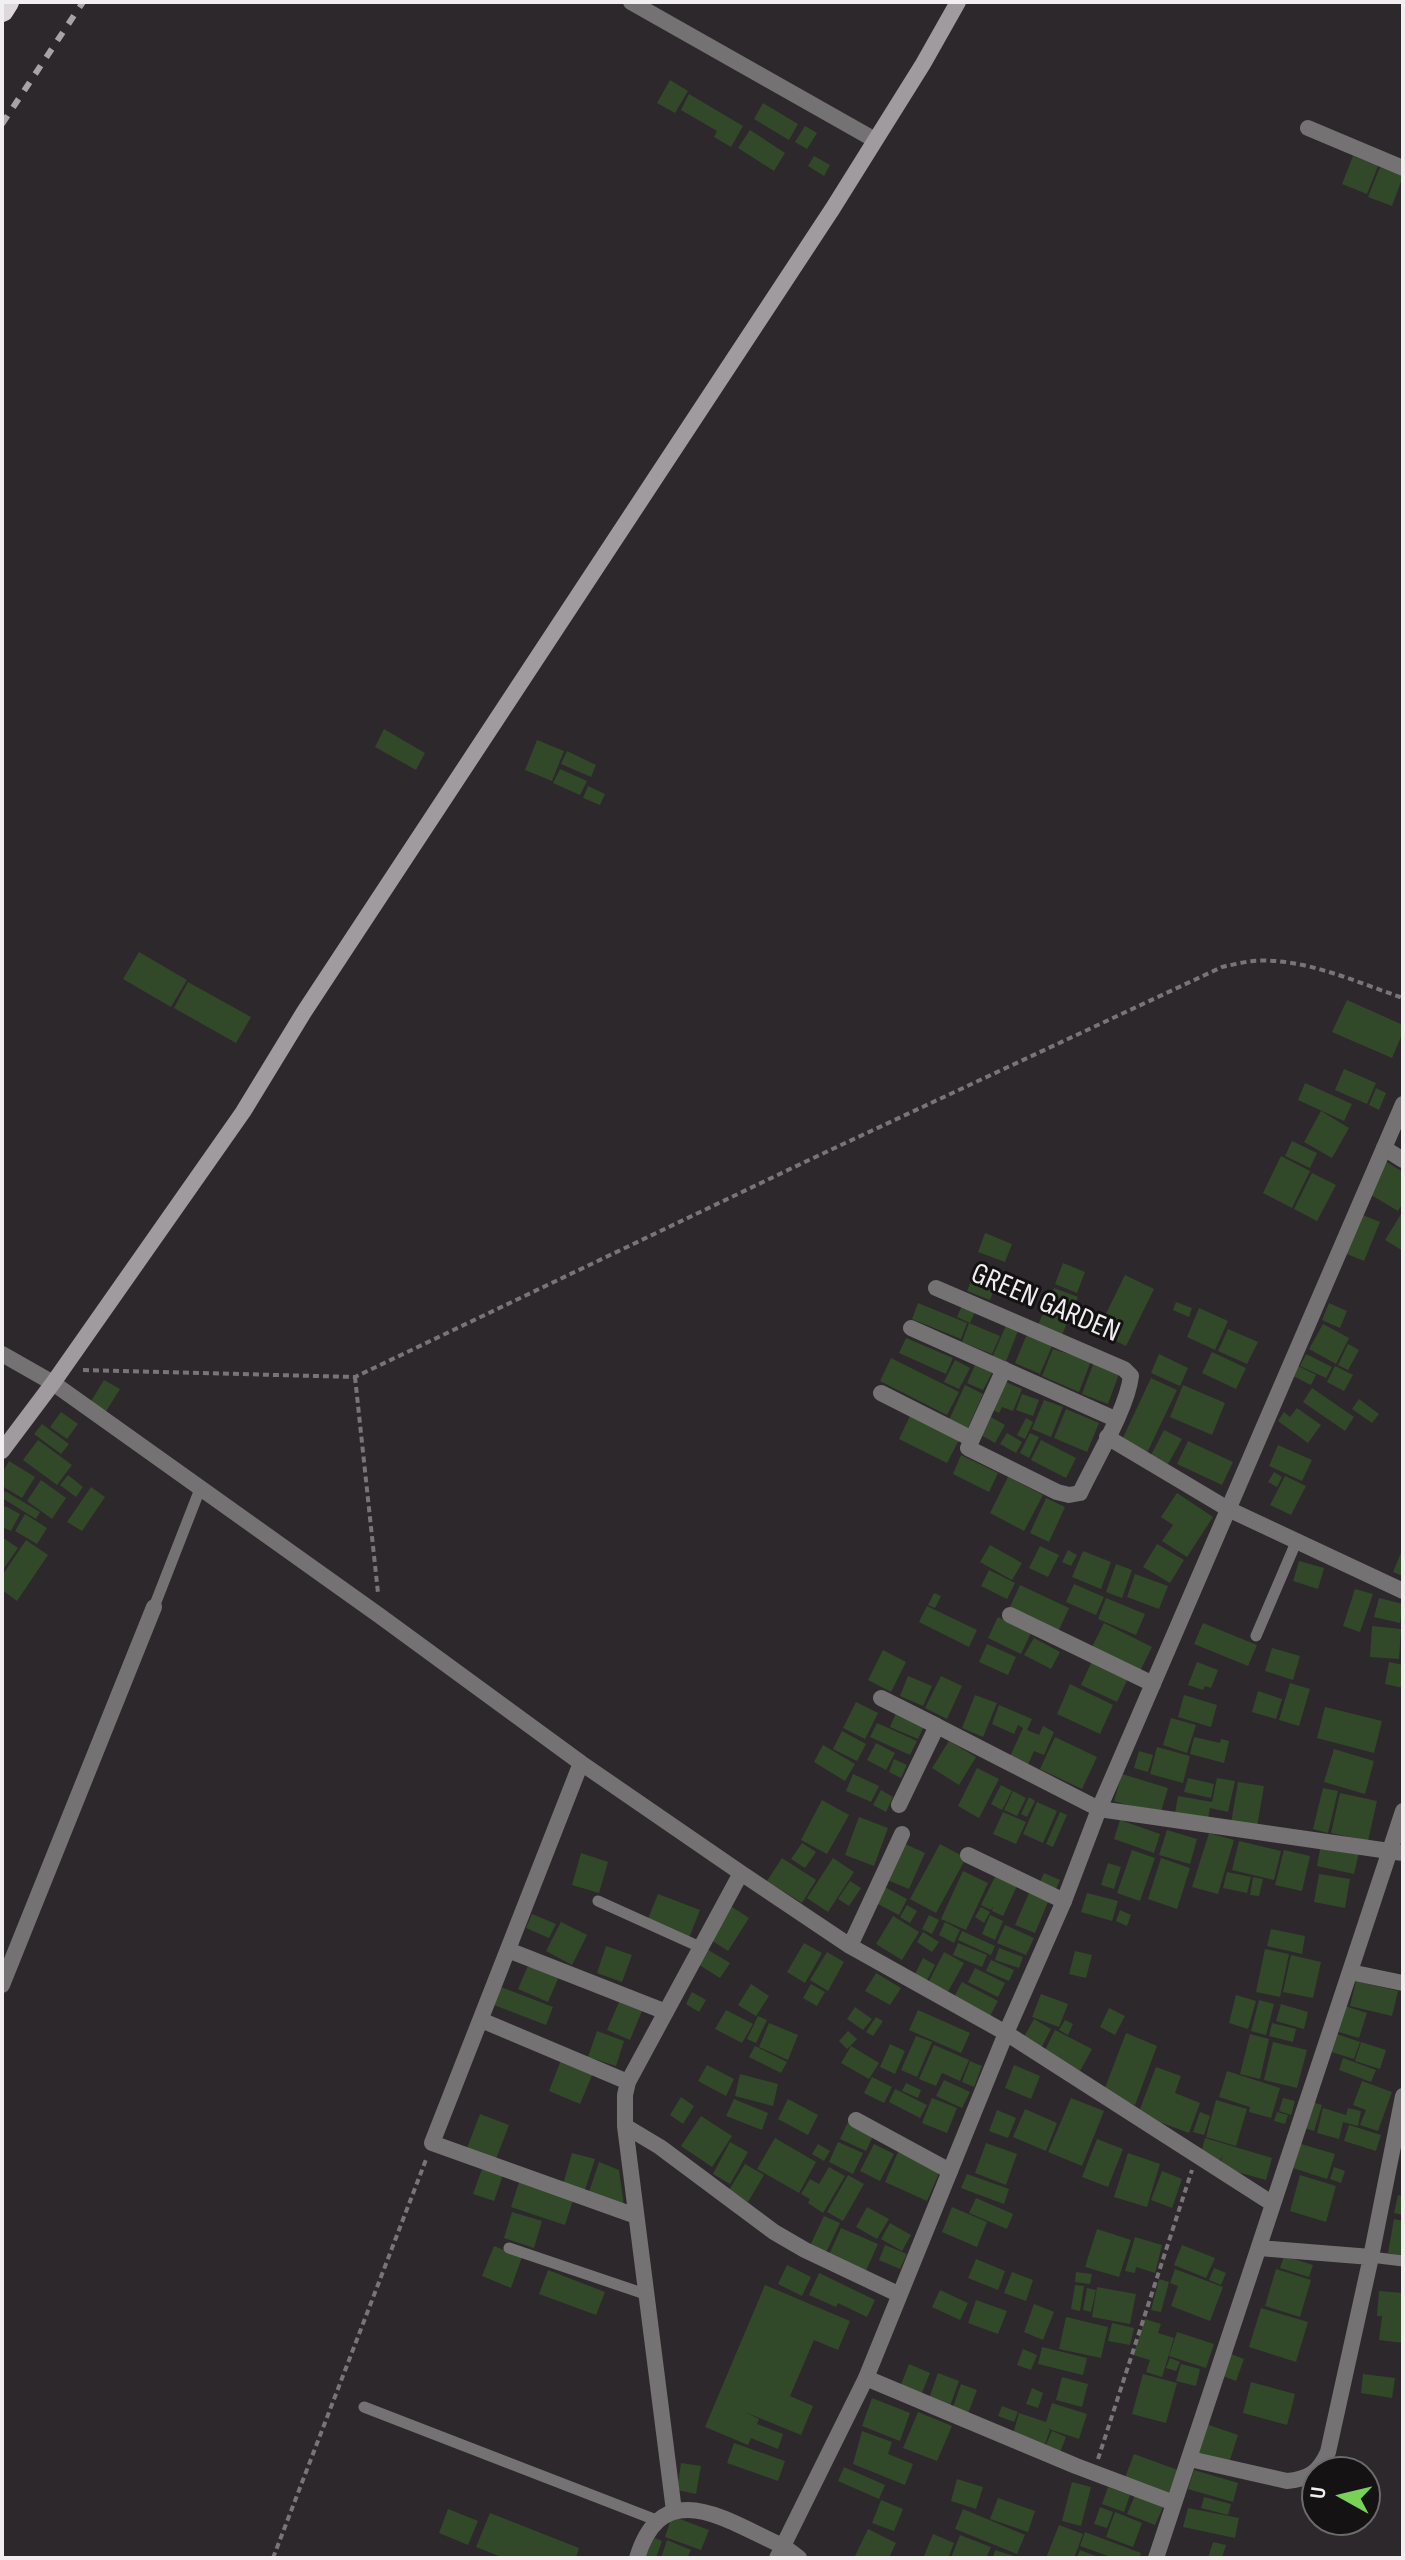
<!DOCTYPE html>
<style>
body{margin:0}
#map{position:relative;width:1405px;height:2560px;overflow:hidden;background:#2d282b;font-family:"Sofia Sans Condensed",sans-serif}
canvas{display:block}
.frame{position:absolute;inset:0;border:4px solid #f2eff1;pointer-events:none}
.north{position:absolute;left:1301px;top:2456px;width:80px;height:80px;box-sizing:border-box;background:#141213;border:2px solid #6d6a6c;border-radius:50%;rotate:278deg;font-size:22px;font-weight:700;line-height:32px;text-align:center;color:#f2eff1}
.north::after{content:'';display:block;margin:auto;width:28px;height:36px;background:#79d157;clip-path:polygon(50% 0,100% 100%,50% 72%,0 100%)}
</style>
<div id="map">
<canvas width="1405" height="2560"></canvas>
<div class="frame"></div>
<div class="north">U</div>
</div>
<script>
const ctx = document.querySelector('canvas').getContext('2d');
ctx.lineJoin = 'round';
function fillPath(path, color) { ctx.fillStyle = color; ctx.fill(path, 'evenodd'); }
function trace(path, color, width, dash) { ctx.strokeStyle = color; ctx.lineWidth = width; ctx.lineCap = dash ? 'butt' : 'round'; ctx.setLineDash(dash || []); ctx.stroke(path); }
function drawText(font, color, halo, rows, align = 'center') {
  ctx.font = font + ' "Sofia Sans Condensed",sans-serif'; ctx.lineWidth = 6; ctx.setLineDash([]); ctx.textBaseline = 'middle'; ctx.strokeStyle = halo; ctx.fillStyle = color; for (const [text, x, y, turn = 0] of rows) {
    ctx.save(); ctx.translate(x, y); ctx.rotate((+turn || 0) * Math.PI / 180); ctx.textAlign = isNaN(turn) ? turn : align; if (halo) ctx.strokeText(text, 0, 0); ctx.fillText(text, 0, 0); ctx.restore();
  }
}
fillPath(new Path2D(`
 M 670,80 L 688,91 L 675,113 L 657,103 Z
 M 689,94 L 743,126 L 731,147 L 714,137 L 717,131 L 681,110 Z
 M 763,103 L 798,124 L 789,140 L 754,119 Z
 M 805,126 L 817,133 L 807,149 L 795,142 Z
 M 750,130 L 785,153 L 774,171 L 738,148 Z
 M 814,156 L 830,165 L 824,176 L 808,166 Z
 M 1353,156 L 1378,166 L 1367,194 L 1342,184 Z
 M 1380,167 L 1403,176 L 1392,206 L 1368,197 Z
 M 384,729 L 425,753 L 416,770 L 375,747 Z
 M 537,740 L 564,751 L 552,781 L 525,770 Z
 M 567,751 L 596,765 L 591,777 L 561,764 Z
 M 560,769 L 587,781 L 580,795 L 553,783 Z
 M 588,786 L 605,794 L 600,805 L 583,798 Z
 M 139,952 L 187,980 L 171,1007 L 123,979 Z
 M 188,982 L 251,1017 L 236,1043 L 174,1008 Z
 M 1347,1000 L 1403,1025 L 1403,1032 L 1392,1058 L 1332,1032 Z
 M 1344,1069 L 1376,1083 L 1367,1104 L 1335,1090 Z
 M 1305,1083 L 1352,1104 L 1344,1121 L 1298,1100 Z
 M 1376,1088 L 1386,1093 L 1379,1110 L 1369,1105 Z
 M 1321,1111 L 1349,1128 L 1332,1158 L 1304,1142 Z
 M 1292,1141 L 1317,1153 L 1310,1168 L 1285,1156 Z
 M 1281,1156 L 1310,1171 L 1292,1208 L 1263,1193 Z
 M 1385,1161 L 1403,1172 L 1403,1203 L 1398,1211 L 1366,1192 Z
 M 1312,1173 L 1336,1185 L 1317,1221 L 1294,1209 Z
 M 1403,1211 L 1403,1251 L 1385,1240 Z
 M 1358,1213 L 1380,1222 L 1364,1261 L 1342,1252 Z
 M 985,1233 L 1012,1244 L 1005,1262 L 978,1252 Z
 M 1063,1263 L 1085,1272 L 1077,1293 L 1055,1284 Z
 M 977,1266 L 1000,1275 L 990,1300 L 967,1291 Z
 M 1125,1275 L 1154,1289 L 1126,1346 L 1097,1332 Z
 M 1054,1288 L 1078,1297 L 1062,1335 L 1038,1325 Z
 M 1176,1302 L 1192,1308 L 1189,1317 L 1173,1310 Z
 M 918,1303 L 967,1323 L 961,1339 L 912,1319 Z
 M 963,1303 L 976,1309 L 970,1323 L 957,1317 Z
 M 1329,1303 L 1347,1311 L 1340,1328 L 1322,1320 Z
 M 1199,1308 L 1228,1321 L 1215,1350 L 1187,1337 Z
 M 969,1323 L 1000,1336 L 992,1354 L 962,1342 Z
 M 1007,1323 L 1019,1328 L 1005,1364 L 992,1358 Z
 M 1323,1324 L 1349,1338 L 1336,1364 L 1309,1349 Z
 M 1228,1329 L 1258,1342 L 1247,1364 L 1218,1351 Z
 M 1027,1334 L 1052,1346 L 1040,1374 L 1015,1363 Z
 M 906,1338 L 953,1358 L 946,1374 L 899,1353 Z
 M 1348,1344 L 1359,1350 L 1348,1370 L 1338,1365 Z
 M 1053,1349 L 1091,1361 L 1079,1392 L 1042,1376 Z
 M 1212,1352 L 1246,1368 L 1236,1389 L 1202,1373 Z
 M 1159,1354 L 1188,1368 L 1180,1386 L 1151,1373 Z
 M 1306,1354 L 1332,1367 L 1326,1378 L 1300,1366 Z
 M 891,1358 L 959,1392 L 947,1415 L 880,1381 Z
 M 955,1360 L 970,1368 L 959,1389 L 944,1382 Z
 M 1094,1362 L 1120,1371 L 1108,1404 L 1082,1394 Z
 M 975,1365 L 992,1373 L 983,1390 L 967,1383 Z
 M 1296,1365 L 1316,1375 L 1311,1385 L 1291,1375 Z
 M 1335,1366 L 1353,1375 L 1344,1391 L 1327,1382 Z
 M 1151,1378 L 1177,1390 L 1146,1455 L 1121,1442 Z
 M 104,1380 L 120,1389 L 105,1413 L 90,1403 Z
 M 1006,1382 L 1022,1389 L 1013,1411 L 1002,1407 L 999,1413 L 991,1409 Z
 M 965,1385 L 983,1394 L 968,1428 L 949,1420 Z
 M 1183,1385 L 1225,1403 L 1212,1435 L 1170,1417 Z
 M 1312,1388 L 1354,1417 L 1345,1431 L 1303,1402 Z
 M 1022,1394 L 1039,1400 L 1033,1416 L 1016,1410 Z
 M 1359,1399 L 1379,1414 L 1372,1423 L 1352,1409 Z
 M 1044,1400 L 1063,1407 L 1051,1437 L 1032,1429 Z
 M 1297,1408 L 1321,1425 L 1308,1443 L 1278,1421 L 1284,1412 L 1290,1417 Z
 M 1066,1409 L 1099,1423 L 1087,1452 L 1054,1438 Z
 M 61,1412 L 78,1424 L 67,1439 L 50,1427 Z
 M 910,1416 L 959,1440 L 947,1463 L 899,1439 Z
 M 991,1417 L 1005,1425 L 995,1443 L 981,1435 Z
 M 1026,1418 L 1033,1422 L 1025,1439 L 1017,1435 Z
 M 42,1424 L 69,1444 L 61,1454 L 34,1434 Z
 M 1164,1430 L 1182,1439 L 1168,1464 L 1151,1455 Z
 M 1007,1433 L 1022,1442 L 1016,1453 L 1000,1444 Z
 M 1030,1433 L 1039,1437 L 1029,1458 L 1020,1453 Z
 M 38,1440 L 72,1465 L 57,1485 L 23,1460 Z
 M 1041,1440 L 1076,1458 L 1066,1478 L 1031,1460 Z
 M 1188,1441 L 1233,1462 L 1222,1485 L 1177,1464 Z
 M 1278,1445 L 1312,1460 L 1302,1481 L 1269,1466 Z
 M 961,1455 L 998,1473 L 989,1492 L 953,1474 Z
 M 9,1461 L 35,1477 L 22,1498 L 2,1486 L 2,1473 Z
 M 1274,1472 L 1282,1477 L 1277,1487 L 1268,1482 Z
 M 68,1475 L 83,1487 L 76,1497 L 60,1485 Z
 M 1285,1476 L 1306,1486 L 1291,1515 L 1270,1505 Z
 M 1008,1477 L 1043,1495 L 1024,1531 L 990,1513 Z
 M 41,1480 L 66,1498 L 52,1519 L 27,1501 Z
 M 91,1487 L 105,1497 L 82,1531 L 67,1522 Z
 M 5,1491 L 40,1512 L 36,1519 L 2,1498 Z
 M 1177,1493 L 1213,1517 L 1187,1557 L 1162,1541 L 1173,1525 L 1161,1517 Z
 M 1046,1498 L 1065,1507 L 1049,1542 L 1030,1533 Z
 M 5,1506 L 20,1514 L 11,1531 L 2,1527 L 2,1510 Z
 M 25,1514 L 47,1528 L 37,1544 L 15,1531 Z
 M 2,1537 L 18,1548 L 2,1571 Z
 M 26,1540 L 48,1555 L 17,1601 L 2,1590 L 2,1576 Z
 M 1157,1544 L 1184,1560 L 1170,1583 L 1143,1567 Z
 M 990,1545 L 1022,1563 L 1012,1580 L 980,1562 Z
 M 1040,1546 L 1059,1555 L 1048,1577 L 1029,1568 Z
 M 1403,1548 L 1403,1576 L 1393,1572 Z
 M 1068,1550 L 1077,1555 L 1071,1566 L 1062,1562 Z
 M 1083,1551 L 1111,1562 L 1101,1589 L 1072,1577 Z
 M 1299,1561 L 1324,1568 L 1318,1589 L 1293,1581 Z
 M 1116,1564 L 1132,1570 L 1122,1598 L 1106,1592 Z
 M 989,1570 L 1015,1583 L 1007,1599 L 981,1586 Z
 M 1135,1574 L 1168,1586 L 1159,1609 L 1127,1597 Z
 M 1074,1584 L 1104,1597 L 1096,1615 L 1066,1602 Z
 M 1020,1585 L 1069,1608 L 1058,1632 L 1009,1609 Z
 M 1355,1589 L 1373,1594 L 1360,1632 L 1343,1626 Z
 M 934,1593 L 941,1596 L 935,1608 L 928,1605 Z
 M 1106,1598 L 1145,1614 L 1136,1635 L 1098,1619 Z
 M 1379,1598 L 1403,1604 L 1400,1623 L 1374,1617 Z
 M 927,1606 L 977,1630 L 969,1647 L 919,1622 Z
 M 998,1617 L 1031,1633 L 1021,1654 L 988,1638 Z
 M 1104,1623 L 1152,1647 L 1138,1675 L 1090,1651 Z
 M 1203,1623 L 1257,1645 L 1248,1666 L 1194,1644 Z
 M 1372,1626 L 1401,1629 L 1399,1659 L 1370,1657 Z
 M 1034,1638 L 1060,1652 L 1051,1669 L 1024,1655 Z
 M 987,1644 L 1016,1657 L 1008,1675 L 979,1662 Z
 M 1272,1648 L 1300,1656 L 1293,1680 L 1265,1671 Z
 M 883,1650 L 906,1662 L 891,1692 L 868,1680 Z
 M 1092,1661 L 1128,1678 L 1117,1702 L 1081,1685 Z
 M 1197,1662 L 1218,1670 L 1211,1688 L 1205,1686 L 1203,1690 L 1188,1685 Z
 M 1389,1662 L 1403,1665 L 1403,1688 L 1385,1684 Z
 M 908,1676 L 932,1686 L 923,1706 L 900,1696 Z
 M 941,1676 L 962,1686 L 947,1719 L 925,1708 Z
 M 1290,1683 L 1310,1689 L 1299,1726 L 1279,1720 Z
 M 1070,1684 L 1113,1705 L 1100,1734 L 1057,1714 Z
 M 1258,1691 L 1282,1699 L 1276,1719 L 1252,1712 Z
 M 975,1695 L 997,1703 L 983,1737 L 962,1728 Z
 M 1184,1695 L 1217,1705 L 1211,1727 L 1178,1717 Z
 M 856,1702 L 878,1713 L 865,1739 L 843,1728 Z
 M 999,1705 L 1032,1719 L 1027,1730 L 1039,1735 L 1043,1726 L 1054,1732 L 1044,1755 L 1034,1751 L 1026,1769 L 1008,1761 L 1023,1728 L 1018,1725 L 1014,1734 L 992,1724 Z
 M 1325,1707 L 1382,1721 L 1374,1753 L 1317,1738 Z
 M 896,1713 L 924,1726 L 918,1739 L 890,1727 Z
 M 1171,1718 L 1196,1725 L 1187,1753 L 1163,1745 Z
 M 877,1723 L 917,1741 L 910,1755 L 870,1737 Z
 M 842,1731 L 866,1744 L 857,1761 L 833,1749 Z
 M 1055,1737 L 1097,1757 L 1082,1789 L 1040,1769 Z
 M 1194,1737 L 1220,1743 L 1221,1739 L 1229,1741 L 1224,1763 L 1190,1754 Z
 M 949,1741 L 976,1757 L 959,1785 L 932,1768 Z
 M 876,1743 L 895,1753 L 886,1770 L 867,1760 Z
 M 823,1745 L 855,1764 L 845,1781 L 814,1762 Z
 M 1157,1747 L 1190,1756 L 1183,1783 L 1150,1774 Z
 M 1334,1749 L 1374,1761 L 1365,1794 L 1324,1782 Z
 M 1139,1751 L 1153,1755 L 1148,1772 L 1134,1768 Z
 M 894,1759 L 907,1765 L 901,1778 L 889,1772 Z
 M 977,1768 L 999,1779 L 979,1818 L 958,1806 Z
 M 853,1774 L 879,1786 L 871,1802 L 846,1791 Z
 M 1122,1774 L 1168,1788 L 1160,1815 L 1114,1801 Z
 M 1188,1778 L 1214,1784 L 1211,1798 L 1184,1792 Z
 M 1217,1778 L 1235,1781 L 1228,1812 L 1210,1808 L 1208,1818 L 1175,1813 L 1178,1796 L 1212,1802 Z
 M 1238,1782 L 1264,1786 L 1257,1827 L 1231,1823 Z
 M 1001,1785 L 1012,1791 L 1002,1810 L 991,1804 Z
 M 1323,1788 L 1338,1791 L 1328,1833 L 1313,1829 Z
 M 881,1790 L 893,1797 L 886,1812 L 873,1805 Z
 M 1013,1791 L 1026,1798 L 1017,1816 L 1004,1810 Z
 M 1340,1793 L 1377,1801 L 1368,1841 L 1331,1833 Z
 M 1029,1797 L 1035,1801 L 1027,1817 L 1021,1814 Z
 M 822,1800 L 849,1815 L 827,1854 L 801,1840 Z
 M 1037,1802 L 1057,1811 L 1043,1843 L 1023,1834 Z
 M 1003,1812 L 1026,1822 L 1016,1844 L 993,1834 Z
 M 1060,1812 L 1067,1815 L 1053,1847 L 1046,1844 Z
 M 859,1817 L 888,1828 L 874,1866 L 845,1855 Z
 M 1120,1820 L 1160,1834 L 1154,1853 L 1114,1839 Z
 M 1167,1830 L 1197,1839 L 1190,1864 L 1159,1855 Z
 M 1209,1833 L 1234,1840 L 1218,1894 L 1192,1887 Z
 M 1239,1841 L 1281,1851 L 1274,1880 L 1232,1870 Z
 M 901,1842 L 925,1853 L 909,1889 L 885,1879 Z
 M 802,1843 L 816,1852 L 805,1868 L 791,1859 Z
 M 940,1844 L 966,1858 L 936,1913 L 910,1899 Z
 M 1321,1844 L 1359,1852 L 1354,1874 L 1317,1866 Z
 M 1132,1850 L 1155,1858 L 1140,1901 L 1117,1893 Z
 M 1284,1850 L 1310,1856 L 1302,1891 L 1275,1885 Z
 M 581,1853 L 608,1862 L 599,1893 L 572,1885 Z
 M 782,1858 L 816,1880 L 802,1903 L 767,1881 Z
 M 833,1858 L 854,1872 L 828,1912 L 807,1898 Z
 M 1161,1858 L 1190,1868 L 1177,1909 L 1148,1899 Z
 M 1108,1863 L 1121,1867 L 1114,1889 L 1101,1885 Z
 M 963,1871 L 988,1883 L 966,1930 L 941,1919 Z
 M 1227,1872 L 1251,1877 L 1247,1893 L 1223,1888 Z
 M 1044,1873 L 1060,1880 L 1054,1893 L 1038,1886 Z
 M 1319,1874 L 1350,1879 L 1345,1908 L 1314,1902 Z
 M 996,1875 L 1017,1886 L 1003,1916 L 992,1911 L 993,1906 L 991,1910 L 981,1905 Z
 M 1253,1877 L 1263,1879 L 1259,1896 L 1250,1895 Z
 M 850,1881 L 861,1888 L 849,1906 L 838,1899 Z
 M 881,1885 L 907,1899 L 899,1915 L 872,1901 Z
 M 1029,1893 L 1048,1902 L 1035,1933 L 1015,1925 Z
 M 1087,1893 L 1118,1901 L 1112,1921 L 1081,1912 Z
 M 658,1894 L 700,1910 L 689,1938 L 647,1921 Z
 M 729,1905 L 749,1918 L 728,1951 L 708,1938 Z
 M 907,1905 L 917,1911 L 910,1923 L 900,1917 Z
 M 981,1907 L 990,1912 L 984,1923 L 975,1917 Z
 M 1120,1910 L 1131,1915 L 1127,1926 L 1116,1921 Z
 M 532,1914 L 556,1924 L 549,1938 L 526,1928 Z
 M 929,1915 L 939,1920 L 932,1934 L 922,1929 Z
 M 990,1915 L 1003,1921 L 995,1940 L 982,1934 Z
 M 893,1916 L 919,1932 L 902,1960 L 876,1944 Z
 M 561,1922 L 587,1935 L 572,1965 L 546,1951 Z
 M 945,1922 L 960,1930 L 954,1943 L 939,1935 Z
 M 1005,1925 L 1034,1938 L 1026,1955 L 997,1943 Z
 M 1271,1929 L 1305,1936 L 1302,1954 L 1267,1946 Z
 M 962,1931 L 995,1946 L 991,1955 L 958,1940 Z
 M 923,1932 L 939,1942 L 932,1952 L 917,1942 Z
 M 804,1943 L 822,1953 L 805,1983 L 787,1972 Z
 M 958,1943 L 987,1955 L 982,1967 L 953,1955 Z
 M 606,1946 L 632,1955 L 622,1982 L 597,1973 Z
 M 705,1948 L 730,1963 L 720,1978 L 696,1963 Z
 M 999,1948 L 1023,1957 L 1019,1968 L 995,1960 Z
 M 1265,1949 L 1289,1954 L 1280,1997 L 1256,1992 Z
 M 1075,1951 L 1092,1955 L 1086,1978 L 1069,1974 Z
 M 827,1952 L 844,1962 L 828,1991 L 810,1980 Z
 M 944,1952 L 964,1963 L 945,1997 L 926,1987 Z
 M 1291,1955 L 1321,1962 L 1313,1998 L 1283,1992 Z
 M 923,1958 L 935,1965 L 925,1984 L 913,1978 Z
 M 991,1960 L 1014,1970 L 1009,1981 L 986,1971 Z
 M 530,1961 L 560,1974 L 548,2002 L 518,1989 Z
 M 975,1968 L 1005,1983 L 998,1997 L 968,1982 Z
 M 876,1973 L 901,1988 L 890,2005 L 865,1991 Z
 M 1356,1981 L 1398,1991 L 1392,2016 L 1350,2006 Z
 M 962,1982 L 998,2001 L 988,2020 L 952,2001 Z
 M 751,1984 L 769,1996 L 756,2016 L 738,2005 Z
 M 811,1984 L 825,1992 L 817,2006 L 803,1998 Z
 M 501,1987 L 553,2007 L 546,2025 L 494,2005 Z
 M 692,1992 L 706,2000 L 699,2012 L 686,2004 Z
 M 1041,1994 L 1068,2004 L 1059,2027 L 1032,2017 Z
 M 1236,1995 L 1256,2001 L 1248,2029 L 1229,2023 Z
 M 1259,2000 L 1274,2004 L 1266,2035 L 1251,2031 Z
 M 619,2002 L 642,2011 L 630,2040 L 607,2030 Z
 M 1281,2004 L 1308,2012 L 1304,2029 L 1276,2021 Z
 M 1339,2004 L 1367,2013 L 1359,2038 L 1332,2030 Z
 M 855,2007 L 872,2019 L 863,2030 L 847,2019 Z
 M 1109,2008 L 1125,2016 L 1115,2035 L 1100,2027 Z
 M 726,2010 L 753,2024 L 742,2043 L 715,2029 Z
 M 918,2010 L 970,2033 L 961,2053 L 909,2030 Z
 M 758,2016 L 767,2020 L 756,2043 L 747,2039 Z
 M 876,2017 L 883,2021 L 873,2036 L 866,2032 Z
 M 1034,2019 L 1051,2029 L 1039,2052 L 1021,2042 Z
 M 1065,2020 L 1073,2024 L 1068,2035 L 1059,2030 Z
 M 769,2023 L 798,2035 L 788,2060 L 759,2047 Z
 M 1272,2023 L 1296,2029 L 1293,2042 L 1269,2036 Z
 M 1055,2030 L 1092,2049 L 1080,2071 L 1044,2052 Z
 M 597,2031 L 624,2041 L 616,2066 L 588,2057 Z
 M 848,2031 L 857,2039 L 847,2049 L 839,2041 Z
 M 1331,2032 L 1360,2042 L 1354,2059 L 1325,2050 Z
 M 1126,2033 L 1157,2046 L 1135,2105 L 1103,2093 Z
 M 1250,2034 L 1269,2039 L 1260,2079 L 1240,2074 Z
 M 916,2036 L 932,2042 L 917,2077 L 901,2070 Z
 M 1273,2042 L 1307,2050 L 1297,2088 L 1264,2080 Z
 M 1361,2042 L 1386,2050 L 1380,2069 L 1355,2061 Z
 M 890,2044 L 905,2051 L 895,2074 L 880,2067 Z
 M 934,2045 L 969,2060 L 960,2081 L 942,2073 L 936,2086 L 919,2079 Z
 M 755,2046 L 787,2062 L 781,2073 L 749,2057 Z
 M 851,2046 L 879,2063 L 869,2079 L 841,2063 Z
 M 1343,2058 L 1376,2070 L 1371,2082 L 1339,2070 Z
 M 561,2060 L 593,2073 L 580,2104 L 549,2091 Z
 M 970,2061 L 982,2066 L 974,2087 L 962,2082 Z
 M 707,2065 L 734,2079 L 726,2096 L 698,2081 Z
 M 1014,2065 L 1040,2076 L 1031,2099 L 1005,2088 Z
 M 1156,2067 L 1181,2076 L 1175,2093 L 1200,2103 L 1189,2133 L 1138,2114 Z
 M 1227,2071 L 1280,2088 L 1271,2118 L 1249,2112 L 1250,2107 L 1219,2097 Z
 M 740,2074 L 778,2084 L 773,2106 L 735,2096 Z
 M 872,2077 L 892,2087 L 884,2103 L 864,2093 Z
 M 944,2080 L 970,2092 L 962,2108 L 936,2096 Z
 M 1362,2081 L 1392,2092 L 1378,2131 L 1360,2125 L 1366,2110 L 1353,2105 Z
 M 906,2083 L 921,2090 L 918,2098 L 902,2091 Z
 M 895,2089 L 927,2105 L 920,2118 L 889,2102 Z
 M 681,2097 L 694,2106 L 683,2124 L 670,2115 Z
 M 932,2098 L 957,2108 L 947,2133 L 922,2123 Z
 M 1071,2098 L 1104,2111 L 1082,2166 L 1048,2152 Z
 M 1283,2098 L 1295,2101 L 1291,2115 L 1279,2111 Z
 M 734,2099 L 768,2113 L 762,2130 L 726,2116 Z
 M 788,2099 L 818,2115 L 808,2135 L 778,2119 Z
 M 1216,2100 L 1247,2109 L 1236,2146 L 1206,2137 Z
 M 1309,2101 L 1322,2105 L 1314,2131 L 1301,2127 Z
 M 1323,2108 L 1346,2115 L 1348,2108 L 1361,2111 L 1358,2126 L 1343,2122 L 1339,2139 L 1317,2133 Z
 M 1025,2109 L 1057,2123 L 1046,2151 L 1013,2137 Z
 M 997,2110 L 1016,2118 L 1008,2138 L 989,2131 Z
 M 1200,2112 L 1210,2116 L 1204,2135 L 1193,2132 Z
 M 1277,2112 L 1288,2115 L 1285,2124 L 1274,2121 Z
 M 480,2114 L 509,2125 L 496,2159 L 467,2148 Z
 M 701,2116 L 732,2136 L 712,2167 L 681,2146 Z
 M 848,2122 L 874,2134 L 866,2151 L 840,2139 Z
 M 1349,2125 L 1381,2135 L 1376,2151 L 1344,2141 Z
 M 775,2138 L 816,2162 L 799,2193 L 757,2169 Z
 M 1205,2138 L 1272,2158 L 1266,2180 L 1219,2167 L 1223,2154 L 1219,2162 L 1200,2157 Z
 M 1097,2139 L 1123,2149 L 1108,2187 L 1082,2177 Z
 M 730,2142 L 748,2152 L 730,2184 L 713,2174 Z
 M 838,2142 L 863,2153 L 853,2174 L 829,2162 Z
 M 986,2143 L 1017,2154 L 1006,2185 L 975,2173 Z
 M 818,2144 L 830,2151 L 824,2161 L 812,2154 Z
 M 874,2144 L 894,2154 L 880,2181 L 860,2171 Z
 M 1301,2144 L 1335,2154 L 1327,2179 L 1293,2168 Z
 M 898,2152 L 940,2171 L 927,2201 L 885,2182 Z
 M 572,2153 L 595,2159 L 585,2190 L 563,2184 Z
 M 1128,2153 L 1160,2164 L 1147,2207 L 1114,2197 Z
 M 599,2162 L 619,2170 L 624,2206 L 588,2195 Z
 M 745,2164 L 764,2175 L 748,2202 L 729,2190 Z
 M 829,2167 L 845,2176 L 823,2213 L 808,2203 L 810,2199 L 801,2194 L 810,2179 L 819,2184 Z
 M 1334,2167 L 1345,2171 L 1341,2183 L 1330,2179 Z
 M 482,2169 L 503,2175 L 494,2201 L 473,2194 Z
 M 1162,2171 L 1182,2179 L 1172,2208 L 1151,2200 Z
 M 967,2174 L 1009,2189 L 1004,2204 L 961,2188 Z
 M 848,2175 L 864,2184 L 843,2221 L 827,2212 Z
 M 1300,2175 L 1336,2186 L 1326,2222 L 1290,2211 Z
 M 520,2179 L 574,2197 L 565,2225 L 511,2207 Z
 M 1398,2195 L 1403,2196 L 1403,2215 L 1394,2213 Z
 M 976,2198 L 1013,2214 L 1007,2229 L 969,2213 Z
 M 867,2207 L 889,2219 L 877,2239 L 856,2227 Z
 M 952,2207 L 987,2222 L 977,2247 L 942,2232 Z
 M 512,2212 L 542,2221 L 534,2248 L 504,2238 Z
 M 824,2216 L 840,2223 L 824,2257 L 808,2250 Z
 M 1394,2219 L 1403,2221 L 1403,2256 L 1388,2253 Z
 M 890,2223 L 911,2235 L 902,2251 L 881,2239 Z
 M 841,2228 L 878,2244 L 864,2275 L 827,2259 Z
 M 1097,2229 L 1131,2240 L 1119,2277 L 1085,2267 Z
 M 1135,2237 L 1162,2245 L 1155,2273 L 1136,2267 L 1135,2273 L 1125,2271 Z
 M 885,2245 L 907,2254 L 900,2269 L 879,2260 Z
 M 1182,2245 L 1215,2258 L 1206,2278 L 1174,2265 Z
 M 494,2246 L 522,2257 L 511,2288 L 482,2276 Z
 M 1284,2256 L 1313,2265 L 1309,2277 L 1280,2268 Z
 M 976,2259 L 1005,2271 L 998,2290 L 968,2278 Z
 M 787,2265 L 811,2277 L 802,2296 L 778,2284 Z
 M 1214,2268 L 1226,2273 L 1221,2285 L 1209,2280 Z
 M 1175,2269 L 1223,2287 L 1210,2321 L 1171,2306 L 1178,2286 L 1170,2283 Z
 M 1276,2269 L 1311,2280 L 1300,2317 L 1265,2306 Z
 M 548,2270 L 605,2292 L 596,2315 L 539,2294 Z
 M 1012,2272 L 1033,2280 L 1026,2301 L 1004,2293 Z
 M 1076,2272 L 1092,2274 L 1090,2284 L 1075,2282 Z
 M 819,2273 L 875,2300 L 867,2317 L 838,2303 L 836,2307 L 809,2295 Z
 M 1159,2279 L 1169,2282 L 1161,2312 L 1151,2310 Z
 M 765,2285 L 850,2321 L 838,2350 L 814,2340 L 790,2396 L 813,2406 L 801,2435 L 745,2412 L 759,2419 L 757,2424 L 783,2434 L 778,2449 L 751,2438 L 748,2445 L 705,2427 Z
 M 1075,2285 L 1084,2286 L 1080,2311 L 1071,2309 Z
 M 1097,2287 L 1136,2294 L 1130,2324 L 1092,2317 Z
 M 1087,2288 L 1096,2290 L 1091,2312 L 1083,2310 Z
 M 940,2290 L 968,2303 L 960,2320 L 932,2307 Z
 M 1379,2291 L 1403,2293 L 1403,2343 L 1379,2340 L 1382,2316 L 1377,2316 Z
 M 976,2300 L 1007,2311 L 998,2334 L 968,2323 Z
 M 1034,2304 L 1054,2312 L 1043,2340 L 1024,2332 Z
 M 1261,2308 L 1308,2322 L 1296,2362 L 1249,2347 Z
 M 1066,2317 L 1108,2327 L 1101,2358 L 1059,2349 Z
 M 1145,2319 L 1161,2324 L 1158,2333 L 1174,2338 L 1162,2377 L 1146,2372 L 1150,2360 L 1133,2355 Z
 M 1112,2323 L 1134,2328 L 1130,2345 L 1108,2341 Z
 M 1177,2332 L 1214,2344 L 1206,2368 L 1169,2356 Z
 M 1042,2347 L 1087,2358 L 1083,2375 L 1038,2364 Z
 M 1023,2349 L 1037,2355 L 1031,2370 L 1017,2365 Z
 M 1228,2353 L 1244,2359 L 1236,2381 L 1220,2375 Z
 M 1170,2358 L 1180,2362 L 1176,2371 L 1166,2368 Z
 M 909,2364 L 930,2373 L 921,2395 L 900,2387 Z
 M 1181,2364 L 1200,2369 L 1196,2386 L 1176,2381 Z
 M 938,2373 L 959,2381 L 949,2409 L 928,2401 Z
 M 1143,2374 L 1177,2383 L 1166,2423 L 1132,2414 Z
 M 1363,2374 L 1395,2378 L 1392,2398 L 1361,2393 Z
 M 1062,2377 L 1088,2384 L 1082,2407 L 1056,2400 Z
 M 1251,2382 L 1295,2394 L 1287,2425 L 1243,2413 Z
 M 961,2384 L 977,2390 L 967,2416 L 952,2410 Z
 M 1032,2388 L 1043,2393 L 1038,2408 L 1026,2404 Z
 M 872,2398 L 910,2413 L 900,2441 L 862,2426 Z
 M 1052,2403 L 1087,2414 L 1079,2439 L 1046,2428 L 1050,2430 L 1044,2447 L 1012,2437 L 1019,2413 L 1046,2422 Z
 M 1002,2406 L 1018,2412 L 1014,2422 L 998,2416 Z
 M 918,2412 L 952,2426 L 937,2461 L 903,2448 Z
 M 1206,2424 L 1238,2435 L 1228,2466 L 1195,2455 Z
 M 862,2431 L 892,2442 L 888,2454 L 913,2464 L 905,2485 L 853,2464 Z
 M 1052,2431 L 1066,2437 L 1059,2455 L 1044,2449 Z
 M 734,2443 L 785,2461 L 778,2481 L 727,2463 Z
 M 1134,2454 L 1178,2470 L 1168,2496 L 1124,2480 Z
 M 681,2463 L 701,2466 L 696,2494 L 677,2490 Z
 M 844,2467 L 885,2485 L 879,2499 L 838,2481 Z
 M 1194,2470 L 1238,2483 L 1233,2502 L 1188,2489 Z
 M 957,2479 L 983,2487 L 976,2509 L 951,2501 Z
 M 1072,2482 L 1091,2487 L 1081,2526 L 1062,2521 Z
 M 1108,2487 L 1130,2495 L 1124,2512 L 1102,2504 Z
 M 1135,2495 L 1163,2507 L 1155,2525 L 1127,2514 Z
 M 1204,2497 L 1231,2504 L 1228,2515 L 1201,2508 Z
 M 998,2498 L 1035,2511 L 1028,2532 L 990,2519 Z
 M 881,2500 L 903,2509 L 894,2531 L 872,2523 Z
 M 1100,2507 L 1113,2512 L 1107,2528 L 1094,2524 Z
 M 1188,2508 L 1239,2518 L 1235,2538 L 1183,2527 Z
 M 448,2509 L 478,2521 L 468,2545 L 439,2533 Z
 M 963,2509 L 1025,2535 L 1017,2554 L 955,2529 Z
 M 1115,2512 L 1142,2523 L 1133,2547 L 1106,2537 Z
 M 490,2513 L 579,2548 L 576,2558 L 504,2558 L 476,2547 Z
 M 672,2516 L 709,2530 L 701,2550 L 665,2537 Z
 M 1059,2525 L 1083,2534 L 1074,2558 L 1046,2558 Z
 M 868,2529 L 896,2543 L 889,2558 L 854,2558 Z
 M 1085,2532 L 1141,2553 L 1139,2558 L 1107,2558 L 1108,2556 L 1080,2546 Z
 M 933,2534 L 954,2543 L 948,2558 L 924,2556 Z
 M 960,2535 L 991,2547 L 986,2558 L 951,2558 Z
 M 650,2536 L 662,2541 L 656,2558 L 641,2558 Z
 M 667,2540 L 691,2550 L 687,2558 L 661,2558 Z
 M 1213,2542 L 1226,2545 L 1222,2558 L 1208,2558 Z
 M 995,2550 L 1017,2557 L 1017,2558 L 993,2558 Z
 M 1080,2550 L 1101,2558 L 1077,2558 Z`), '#314929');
trace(new Path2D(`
 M 83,1370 L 355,1377 L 809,1160 L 1222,967 C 1232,965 1243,962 1253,961 C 1303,957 1356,982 1403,998
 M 355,1377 L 378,1593
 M 1098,2459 L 1192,2170
 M 273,2558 L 427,2157`), '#787477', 4, [6, 4]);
trace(new Path2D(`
 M 154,1607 L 200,1489
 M 1256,1636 L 1297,1540
 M 598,1901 L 700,1947
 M 509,2248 L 645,2294
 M 1371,2257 L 1403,2261
 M 364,2407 L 656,2520`), '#757274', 11);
trace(new Path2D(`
 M 1308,128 L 1403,168
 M 1384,1148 L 1403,1160
 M 936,1288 L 1124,1369 L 1131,1376 C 1127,1409 1095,1461 1080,1493 L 1069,1495 L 1057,1492 L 968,1448 L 1004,1369
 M 911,1328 L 1115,1419
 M 2,1354 L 53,1383 L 380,1616 L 581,1763 L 741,1873 L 850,1946 L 1006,2033 L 1273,2204
 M 881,1393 L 972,1439
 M 1107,1437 L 1228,1509 L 1403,1591
 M 1010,1615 L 1153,1684
 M 881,1698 L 937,1726
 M 581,1763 L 432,2143 L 636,2216
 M 899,1805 L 937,1726 L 1099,1809 L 1403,1853
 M 968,1855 L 1064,1901
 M 850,1946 L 902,1834
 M 508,1950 L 666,2012
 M 1350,1972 L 1403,1983
 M 2,1985 L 154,1607
 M 481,2020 L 628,2082 L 625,2095 L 625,2126 L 674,2511
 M 628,2082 L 741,1873
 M 856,2120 L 950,2171
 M 625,2126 L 660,2147 L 774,2232 L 805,2250 L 898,2294
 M 1259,2248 L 1371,2257
 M 866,2378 L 1076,2466 L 1174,2503
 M 1190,2459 L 1287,2481 C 1309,2479 1319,2472 1328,2452 L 1371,2257 L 1403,2096
 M 777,2558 L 783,2546 L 799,2558
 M 1156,2558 L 1403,1811`), '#757274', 16);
trace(new Path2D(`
 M 631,2 L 875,140
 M 637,2558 C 663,2472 730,2523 783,2546 L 866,2378 L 1006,2033 L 1064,1901 L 1099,1809 L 1403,1104`), '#757274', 16);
trace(new Path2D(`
 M 2,1451 L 53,1383 L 243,1112 L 304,1012 L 833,208 L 923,64 L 958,2`), '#9f9b9e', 16);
trace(new Path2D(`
 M 2,10 L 7,2`), '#ded8dc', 24);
trace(new Path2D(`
 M 2,124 L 83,2`), '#a7a3a6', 6, [10, 10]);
drawText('30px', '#f2eff1', '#141213', [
 ["GREEN GARDEN",1045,1304,23]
]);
</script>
